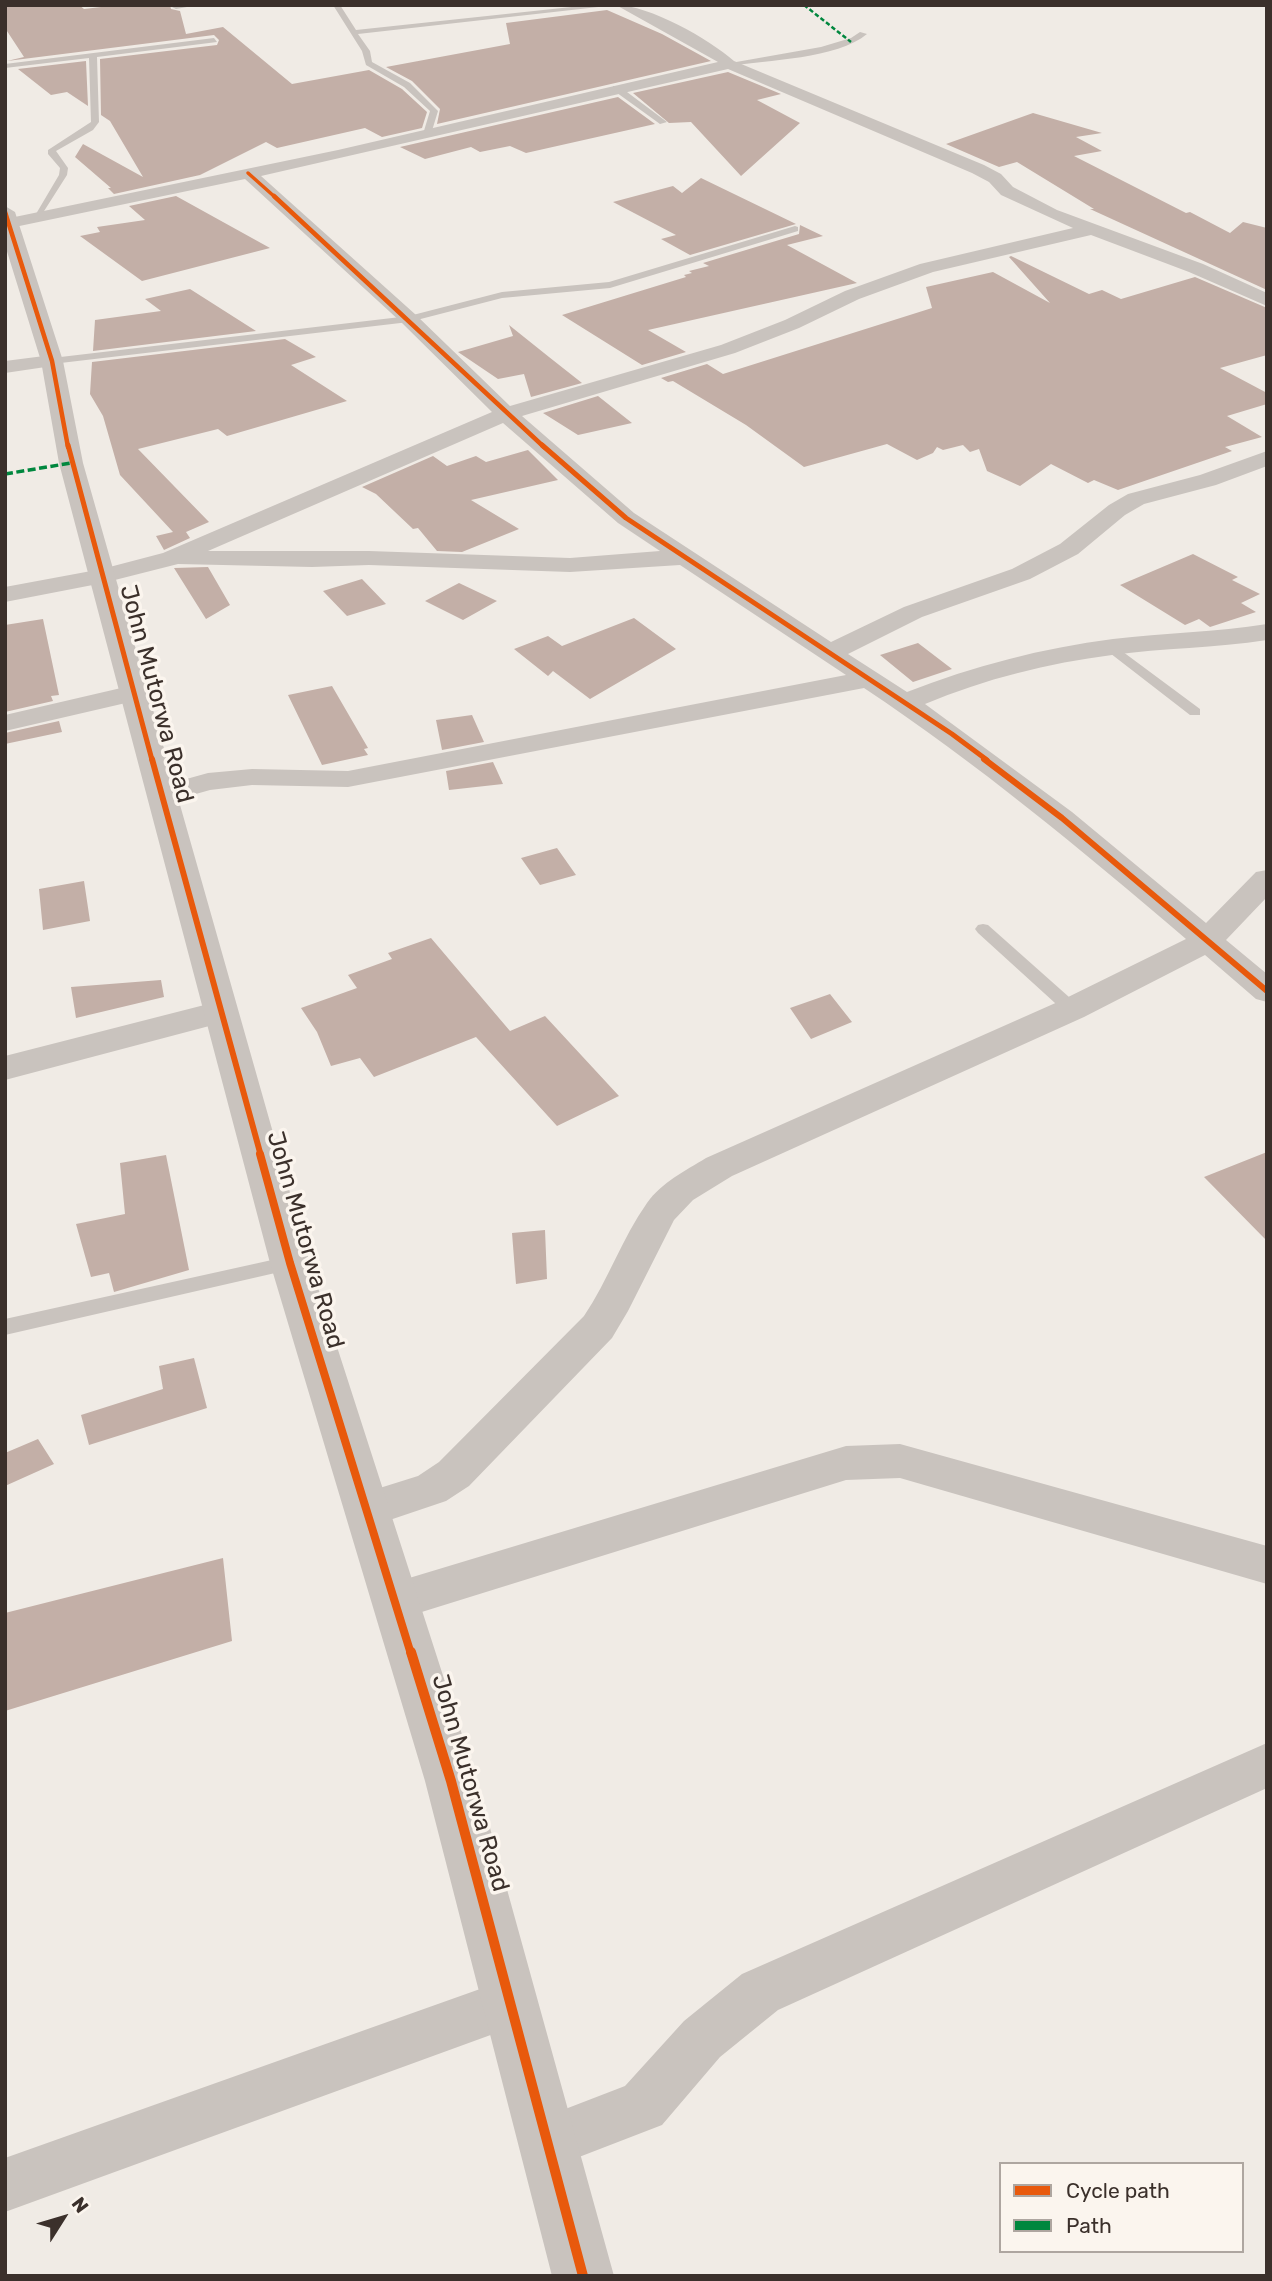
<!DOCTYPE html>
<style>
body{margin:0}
#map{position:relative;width:1272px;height:2281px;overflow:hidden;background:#f0ebe5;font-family:Rubik,sans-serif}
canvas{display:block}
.frame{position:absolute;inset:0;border:7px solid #3b302b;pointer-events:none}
.legend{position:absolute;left:999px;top:2162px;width:245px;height:91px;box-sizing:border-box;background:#fbf5ee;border:2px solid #aea6a0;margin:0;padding:9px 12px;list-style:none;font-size:21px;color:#3b302b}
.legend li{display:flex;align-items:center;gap:14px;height:35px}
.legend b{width:35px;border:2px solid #aea6a0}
.north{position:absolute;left:28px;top:2183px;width:70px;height:70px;-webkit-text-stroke:5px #fbf5ee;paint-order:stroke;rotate:53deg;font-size:19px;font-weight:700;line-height:28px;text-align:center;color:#3b302b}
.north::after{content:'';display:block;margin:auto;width:24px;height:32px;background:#3b302b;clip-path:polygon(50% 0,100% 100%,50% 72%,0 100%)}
</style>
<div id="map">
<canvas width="1272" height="2281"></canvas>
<div class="frame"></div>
<ul class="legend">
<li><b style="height:9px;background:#e8590c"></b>Cycle path</li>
<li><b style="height:9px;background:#00873e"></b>Path</li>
</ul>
<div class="north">N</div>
</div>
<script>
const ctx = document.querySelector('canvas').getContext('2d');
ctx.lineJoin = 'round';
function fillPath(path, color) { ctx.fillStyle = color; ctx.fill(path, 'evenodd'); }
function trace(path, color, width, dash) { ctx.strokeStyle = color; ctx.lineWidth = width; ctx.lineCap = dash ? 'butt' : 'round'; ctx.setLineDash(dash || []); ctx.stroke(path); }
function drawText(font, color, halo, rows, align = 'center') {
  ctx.font = font + ' Rubik,sans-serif'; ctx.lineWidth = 7; ctx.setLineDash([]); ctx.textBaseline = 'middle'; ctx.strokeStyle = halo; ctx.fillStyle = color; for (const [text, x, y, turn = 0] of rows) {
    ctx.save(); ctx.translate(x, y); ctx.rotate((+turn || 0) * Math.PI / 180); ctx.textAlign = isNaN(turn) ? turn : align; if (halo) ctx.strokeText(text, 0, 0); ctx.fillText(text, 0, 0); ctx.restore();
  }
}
fillPath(new Path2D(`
 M 5,5 L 79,5 L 84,9 L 118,5 L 170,5 L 171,9 L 180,11 L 186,34 L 223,27 L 292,84 L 369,70 L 402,89 L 427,112 L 422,128 L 382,137 L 365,128 L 277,148 L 266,142 L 200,175 L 114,194 L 108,188 L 111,188 L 75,157 L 83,144 L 143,177 L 110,121 L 101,115 L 100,59 L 217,45 L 219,40 L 214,35 L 7,61 L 24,57 L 5,28 Z
 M 607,10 L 662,34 L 711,61 L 437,124 L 440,109 L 412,81 L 386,67 L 510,44 L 506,23 Z
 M 86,61 L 88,106 L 67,92 L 51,95 L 18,69 Z
 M 728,72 L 781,94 L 757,100 L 800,123 L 741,176 L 691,122 L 669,123 L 633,93 Z
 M 618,97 L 655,124 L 526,153 L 510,146 L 480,152 L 471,147 L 425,159 L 400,147 Z
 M 1033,113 L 1102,133 L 1076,137 L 1102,151 L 1074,156 L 1186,213 L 1190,212 L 1230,233 L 1243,222 L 1267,228 L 1267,290 L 1090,209 L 1094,209 L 1017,162 L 999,167 L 946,144 Z
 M 701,178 L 796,224 L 690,255 L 661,239 L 676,235 L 613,202 L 673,186 L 682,193 Z
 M 176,196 L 270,248 L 142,281 L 80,236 L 100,232 L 97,227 L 145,220 L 129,206 Z
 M 800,225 L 823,236 L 787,245 L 857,283 L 648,330 L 686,352 L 642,365 L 562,315 L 686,277 L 684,275 L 692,273 L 689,271 L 709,266 L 703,263 L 799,234 Z
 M 1011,256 L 1089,294 L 1102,290 L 1121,299 L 1195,277 L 1267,308 L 1267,355 L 1220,368 L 1267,393 L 1267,404 L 1227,416 L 1262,437 L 1225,447 L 1232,451 L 1118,490 L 1094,480 L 1088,483 L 1051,464 L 1020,486 L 987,471 L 979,449 L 970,452 L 963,445 L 943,450 L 937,447 L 933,453 L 917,460 L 887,444 L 804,467 L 746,425 L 673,381 L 668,382 L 661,378 L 707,364 L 723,374 L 932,308 L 926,287 L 993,272 L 1050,303 L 1009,257 Z
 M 190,289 L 256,331 L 93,351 L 95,320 L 161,311 L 145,299 Z
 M 509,325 L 549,357 L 582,383 L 531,397 L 524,374 L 498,379 L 458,352 L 513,336 Z
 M 285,339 L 316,357 L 291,365 L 347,401 L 227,436 L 218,429 L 138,449 L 209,522 L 186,532 L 190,538 L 164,550 L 156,536 L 173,532 L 120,475 L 103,416 L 90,394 L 92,362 Z
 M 598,396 L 632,423 L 578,435 L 543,413 Z
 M 528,450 L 558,480 L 471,500 L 519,529 L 462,552 L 437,551 L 418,528 L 413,529 L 376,494 L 362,487 L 433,456 L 447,466 L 476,456 L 486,462 Z
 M 1193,554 L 1238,577 L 1232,580 L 1260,594 L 1241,603 L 1256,612 L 1210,627 L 1199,619 L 1185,625 L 1120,585 Z
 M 208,567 L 230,605 L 206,619 L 174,568 Z
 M 362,579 L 386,604 L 347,616 L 323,591 Z
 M 459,583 L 497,601 L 463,620 L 425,601 Z
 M 634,618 L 676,649 L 590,699 L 553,671 L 548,676 L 514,649 L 548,636 L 562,646 Z
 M 43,619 L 59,695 L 51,696 L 53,701 L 5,712 L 5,625 Z
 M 918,643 L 952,669 L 913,682 L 880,655 Z
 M 332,686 L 368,748 L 364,749 L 368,755 L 322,765 L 288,695 Z
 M 472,715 L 484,742 L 442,750 L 436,720 Z
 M 59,721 L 62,732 L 5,744 L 5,733 Z
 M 493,762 L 503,784 L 449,790 L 446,771 Z
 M 557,848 L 576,875 L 540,885 L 521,858 Z
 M 84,881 L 90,921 L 43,930 L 39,889 Z
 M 431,938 L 510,1031 L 545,1016 L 619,1096 L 557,1126 L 476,1037 L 374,1077 L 360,1058 L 331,1066 L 317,1032 L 301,1008 L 357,988 L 348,975 L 392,959 L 388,953 Z
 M 161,980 L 164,997 L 76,1018 L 71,987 Z
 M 830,994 L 852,1022 L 811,1039 L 790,1008 Z
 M 1267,1152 L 1267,1241 L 1204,1177 Z
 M 166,1155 L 189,1270 L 114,1292 L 109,1273 L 91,1277 L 76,1224 L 125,1214 L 120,1163 Z
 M 545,1230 L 547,1279 L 516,1284 L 512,1233 Z
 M 194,1358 L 207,1408 L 89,1445 L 81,1415 L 163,1389 L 159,1366 Z
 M 38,1439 L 54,1464 L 5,1486 L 5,1453 Z
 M 223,1558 L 232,1641 L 5,1711 L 5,1613 Z`), '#c3afa7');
fillPath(new Path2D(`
 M 175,5 L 198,5 L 176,9 L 172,7 Z
 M 333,5 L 340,5 L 356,30 L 590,5 L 616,5 L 358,34 L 370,51 L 372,62 L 410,83 L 438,111 L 431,134 L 427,136 L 423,134 L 430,111 L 404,87 L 366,65 L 362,51 Z
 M 860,32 L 867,34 C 837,59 767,60 729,66 L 725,64 L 821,47 L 851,38 Z
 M 214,38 L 217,42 L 97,57 L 99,122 L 93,130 L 56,151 L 68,168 L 67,175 L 39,219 L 33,219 L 59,175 L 60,168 L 48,154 L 48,150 L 91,122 L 89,58 L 5,68 L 5,64 Z
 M 613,86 L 619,86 L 667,122 L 660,124 L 613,90 Z
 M 795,226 L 798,227 L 798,231 L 610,288 L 502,298 L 409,322 L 52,364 L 47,361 L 52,358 L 409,316 L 502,292 L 609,282 Z
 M 1111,643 L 1200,709 L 1200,715 L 1190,715 L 1106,650 L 1106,644 Z
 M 983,924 L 988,925 L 1078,1005 L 1080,1009 L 1078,1013 L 1066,1013 L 978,933 L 975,929 L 978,925 Z
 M 290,1256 L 297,1258 L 299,1263 L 297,1268 L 5,1335 L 5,1319 Z`), '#c9c3be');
fillPath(new Path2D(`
 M 616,5 C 649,5 709,39 734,61 L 984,165 L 1001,174 L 1013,187 L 1057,210 L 1203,264 L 1267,293 L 1267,306 L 1189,272 L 1091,235 L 933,272 L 859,299 L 799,328 L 735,353 L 522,416 L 634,513 L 831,642 L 904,607 L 1012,569 L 1060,544 L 1109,505 L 1128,494 L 1200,475 L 1267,451 L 1267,466 L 1216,485 L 1144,504 L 1125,515 L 1078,554 L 1030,579 L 922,617 L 848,654 L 907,692 C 973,666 1043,648 1113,639 C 1164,633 1216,632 1267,624 L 1267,640 C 1215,648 1163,648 1112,655 C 1048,663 985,679 925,704 L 1072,812 L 1206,923 L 1256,872 L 1267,870 L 1267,897 L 1226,940 L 1267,974 L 1267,1002 L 1256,999 L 1205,955 L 1084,1017 L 732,1176 L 693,1200 L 674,1220 L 628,1311 L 612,1338 L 469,1486 L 446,1501 L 366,1528 L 351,1523 L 345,1510 L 351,1497 L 418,1476 L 439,1462 L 584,1316 C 608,1281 622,1238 647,1203 C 662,1182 685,1171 706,1158 L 1060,1001 L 1186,939 C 1082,850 978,764 864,688 L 348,787 L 252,785 L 210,790 L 164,803 L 154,800 L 150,794 L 154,788 L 208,773 L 252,769 L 348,771 L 846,675 L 680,565 L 570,572 L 369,565 L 312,567 L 178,564 L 103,583 L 5,602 L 5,587 L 102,569 L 163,553 L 492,412 L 402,323 L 245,179 L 5,229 L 5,219 L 338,150 L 718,62 ZM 728,69 L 972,173 L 989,182 L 1001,195 L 1073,228 L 920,264 L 845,291 L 785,320 L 721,345 L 510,406 L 416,315 L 261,176 ZM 503,423 L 618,523 L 660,551 L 570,558 L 369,551 L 208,551 Z
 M 52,355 L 62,361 L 59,365 L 5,373 L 5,361 Z
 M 134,685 L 143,687 L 147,693 L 143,699 L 5,731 L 5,715 Z
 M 220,1001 L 232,1004 L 236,1012 L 232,1020 L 5,1080 L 5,1056 Z
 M 900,1444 L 1267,1546 L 1267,1584 L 900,1478 L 846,1480 L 396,1620 L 381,1615 L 374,1601 L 381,1587 L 396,1582 L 846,1446 Z
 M 1267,1743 L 1267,1788 L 778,2010 L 720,2057 L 662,2125 L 548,2169 L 529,2161 L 521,2142 L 529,2123 L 625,2086 L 684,2021 L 742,1974 Z
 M 511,1978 L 529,1985 L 536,2003 L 529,2021 L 5,2212 L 5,2158 Z`), '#c9c3be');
fillPath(new Path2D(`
 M 5,206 L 15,212 L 63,361 L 83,463 L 310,1263 L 477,1781 L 614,2276 L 552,2276 L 425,1781 L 270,1263 L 59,463 L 41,361 L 5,245 Z`), '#c9c3be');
trace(new Path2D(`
 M 804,5 L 851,42`), '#00873e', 2.5, [4.5, 2.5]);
trace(new Path2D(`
 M 5,474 L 71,463`), '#00873e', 3.5, [8, 3.5]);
trace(new Path2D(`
 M 248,173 L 276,198`), '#e8590c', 3.5);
trace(new Path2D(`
 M 274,196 L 544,447
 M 5,212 L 52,361 L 68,447`), '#e8590c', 4.5);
trace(new Path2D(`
 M 68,445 L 152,760
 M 542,445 L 626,518 L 952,734 L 987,760`), '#e8590c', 5);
trace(new Path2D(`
 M 152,759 L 261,1156
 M 984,759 L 1062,818 L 1267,991`), '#e8590c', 6);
trace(new Path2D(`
 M 260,1154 L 290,1263 L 411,1654`), '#e8590c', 8);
trace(new Path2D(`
 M 411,1652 L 451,1781 L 583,2276`), '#e8590c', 10);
drawText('24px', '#3b302b', '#fbf5ee', [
 ["John Mutorwa Road",156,694,75],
 ["John Mutorwa Road",305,1240,74],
 ["John Mutorwa Road",470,1783,74]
]);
</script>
